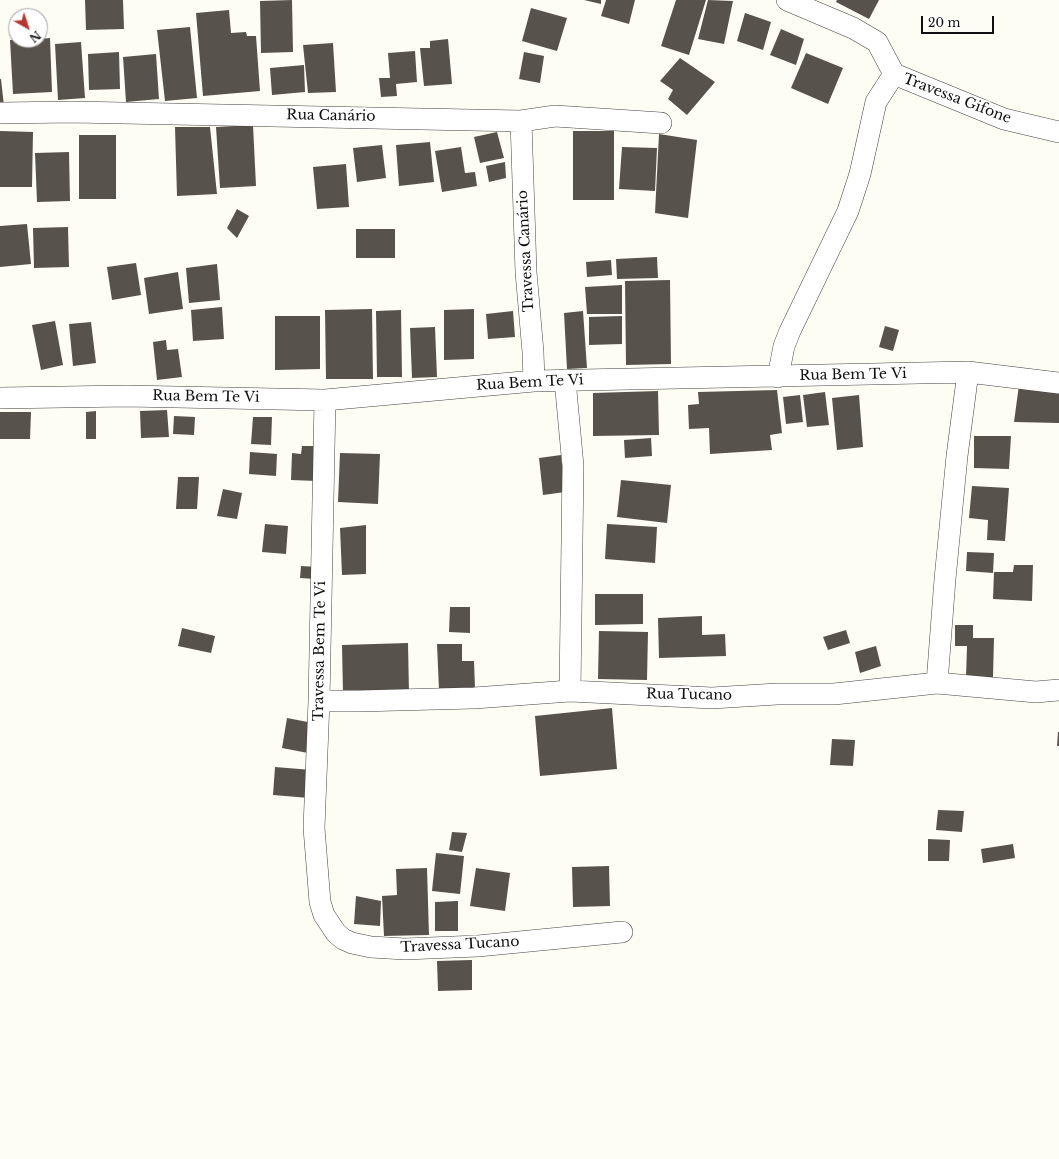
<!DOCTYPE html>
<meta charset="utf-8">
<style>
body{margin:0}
#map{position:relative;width:1059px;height:1159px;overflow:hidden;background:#fefdf4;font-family:"Libre Baskerville",serif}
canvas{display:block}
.north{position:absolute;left:8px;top:8px;width:40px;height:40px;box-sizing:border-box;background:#fff;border:1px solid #9f9f9f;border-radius:50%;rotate:141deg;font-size:11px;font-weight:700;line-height:16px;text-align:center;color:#101010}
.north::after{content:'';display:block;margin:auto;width:14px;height:18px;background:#ba352e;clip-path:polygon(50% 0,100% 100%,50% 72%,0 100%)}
.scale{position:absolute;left:921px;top:16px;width:73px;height:18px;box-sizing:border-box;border:2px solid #101010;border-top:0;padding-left:5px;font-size:12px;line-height:14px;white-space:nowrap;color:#101010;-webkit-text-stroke:3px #fff;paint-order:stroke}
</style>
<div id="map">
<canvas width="1059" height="1159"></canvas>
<div class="north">N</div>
<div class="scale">20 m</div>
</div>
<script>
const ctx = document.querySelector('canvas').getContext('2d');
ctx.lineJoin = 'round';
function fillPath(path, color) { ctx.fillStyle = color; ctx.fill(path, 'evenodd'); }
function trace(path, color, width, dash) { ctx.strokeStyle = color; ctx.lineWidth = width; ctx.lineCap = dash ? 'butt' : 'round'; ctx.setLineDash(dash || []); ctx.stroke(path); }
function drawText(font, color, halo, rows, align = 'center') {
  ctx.font = font + ' "Libre Baskerville",serif'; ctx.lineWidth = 4; ctx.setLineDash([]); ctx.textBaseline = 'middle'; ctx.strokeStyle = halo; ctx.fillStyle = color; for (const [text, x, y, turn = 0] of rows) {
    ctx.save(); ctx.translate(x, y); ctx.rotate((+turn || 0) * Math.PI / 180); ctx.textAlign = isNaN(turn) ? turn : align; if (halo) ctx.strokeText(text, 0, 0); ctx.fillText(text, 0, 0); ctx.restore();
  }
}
fillPath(new Path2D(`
 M 85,0 L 123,0 L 124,29 L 86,30 Z
 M 292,0 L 293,52 L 261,53 L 260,1 Z
 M 584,0 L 601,0 L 601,4 Z
 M 606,0 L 635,0 L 629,24 L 601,16 Z
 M 676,0 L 706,0 L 689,55 L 661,46 Z
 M 708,0 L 733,1 L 724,44 L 698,39 Z
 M 837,0 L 879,0 L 869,19 L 836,2 Z
 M 531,8 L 567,18 L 557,51 L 522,41 Z
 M 229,10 L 231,33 L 246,32 L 247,36 L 256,36 L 260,91 L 203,96 L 196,13 Z
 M 745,13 L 771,22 L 763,50 L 737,41 Z
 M 190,27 L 197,98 L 165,101 L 157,30 Z
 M 781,29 L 804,39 L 796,65 L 770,55 Z
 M 50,38 L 52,92 L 13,94 L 10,40 L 40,40 L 40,39 Z
 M 448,39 L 452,84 L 424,86 L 420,48 L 430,48 L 430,41 Z
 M 81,42 L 85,98 L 58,100 L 55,44 Z
 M 333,43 L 336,92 L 308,93 L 303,45 Z
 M 415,51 L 417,82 L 396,84 L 397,96 L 381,97 L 379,78 L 390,78 L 388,53 Z
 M 119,52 L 120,89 L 89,90 L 88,54 Z
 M 524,52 L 544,56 L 540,83 L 519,79 Z
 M 806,53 L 843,68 L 828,104 L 791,88 Z
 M 156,54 L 159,99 L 126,102 L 123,57 Z
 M 680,58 L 715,82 L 687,115 L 668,99 L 673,90 L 660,81 Z
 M 304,65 L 305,92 L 272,95 L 270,68 Z
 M 0,79 L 1,79 L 4,106 L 0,106 Z
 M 253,125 L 256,186 L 220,188 L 216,127 Z
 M 175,127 L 210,127 L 217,194 L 177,196 Z
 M 0,131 L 33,132 L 32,187 L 0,187 Z
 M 573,131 L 614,131 L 614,200 L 573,200 Z
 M 497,132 L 504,158 L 480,163 L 474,137 Z
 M 659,134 L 697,140 L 688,218 L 655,213 Z
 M 79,135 L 116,135 L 116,199 L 79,199 Z
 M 430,142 L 434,182 L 399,186 L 396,145 Z
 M 382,145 L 386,178 L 357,182 L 353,148 Z
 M 461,147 L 465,173 L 475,172 L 477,186 L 442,192 L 435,151 Z
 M 622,147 L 657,148 L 655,191 L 619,189 Z
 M 69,152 L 70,201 L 37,202 L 35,153 Z
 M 505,162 L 506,178 L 489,182 L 486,166 Z
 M 346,164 L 349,207 L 317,209 L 313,167 Z
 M 237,209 L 249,216 L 237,238 L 227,228 Z
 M 27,224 L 31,264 L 0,267 L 0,226 Z
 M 68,227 L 69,267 L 34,268 L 33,228 Z
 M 356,229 L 395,229 L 395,258 L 356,258 Z
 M 657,257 L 658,278 L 617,279 L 616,259 Z
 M 611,260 L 612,275 L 587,277 L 586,262 Z
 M 136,263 L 141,295 L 112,300 L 107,267 Z
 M 217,264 L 220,300 L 189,303 L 186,268 Z
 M 178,272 L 183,309 L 149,314 L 144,278 Z
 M 670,280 L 671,364 L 626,365 L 625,281 Z
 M 622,285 L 622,314 L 587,314 L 585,287 Z
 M 222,307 L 224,339 L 193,341 L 191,310 Z
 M 372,309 L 373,379 L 326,379 L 325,310 Z
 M 474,309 L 474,359 L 444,360 L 444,310 Z
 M 401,310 L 402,377 L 377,377 L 376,311 Z
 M 513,311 L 515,337 L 488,339 L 486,314 Z
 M 583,311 L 587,368 L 567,369 L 564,313 Z
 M 275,316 L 320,316 L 320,369 L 275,370 Z
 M 622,316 L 622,344 L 589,345 L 589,317 Z
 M 55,321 L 63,365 L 41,370 L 32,325 Z
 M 91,322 L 96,363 L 73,366 L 69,324 Z
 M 885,326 L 899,330 L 893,351 L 879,347 Z
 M 435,327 L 437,377 L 412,378 L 410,328 Z
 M 166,340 L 167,350 L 178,349 L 182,377 L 157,380 L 153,342 Z
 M 1019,385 L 1059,392 L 1059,423 L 1014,422 Z
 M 777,390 L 782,433 L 770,435 L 772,450 L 710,454 L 709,428 L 689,429 L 688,405 L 699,404 L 698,392 Z
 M 658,391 L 659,435 L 593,436 L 593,393 Z
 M 825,392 L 829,425 L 807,427 L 803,395 Z
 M 800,395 L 803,422 L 786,424 L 783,397 Z
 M 859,395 L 863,447 L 837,450 L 832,398 Z
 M 167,410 L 169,437 L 141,438 L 140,411 Z
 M 96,411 L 96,439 L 86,439 L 86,412 Z
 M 0,412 L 31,412 L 30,439 L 0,439 Z
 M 174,416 L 195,417 L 194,435 L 173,434 Z
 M 253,417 L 272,417 L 271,445 L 251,444 Z
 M 974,436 L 1011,436 L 1009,469 L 974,468 Z
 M 651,438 L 652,456 L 625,458 L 624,440 Z
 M 302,446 L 319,446 L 317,481 L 291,480 L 292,453 L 301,454 Z
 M 250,452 L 277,454 L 276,476 L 249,474 Z
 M 340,453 L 380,454 L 378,504 L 338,502 Z
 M 561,455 L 565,492 L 543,495 L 539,458 Z
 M 178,477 L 199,477 L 197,509 L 176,509 Z
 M 621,480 L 671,485 L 667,523 L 617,517 Z
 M 972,486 L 1009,488 L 1005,541 L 987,540 L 988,520 L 969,518 Z
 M 223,489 L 242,493 L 237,519 L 217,516 Z
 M 265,524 L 288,526 L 286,554 L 262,552 Z
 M 607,524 L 657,527 L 655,563 L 605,559 Z
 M 366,525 L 366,574 L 342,575 L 340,528 Z
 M 967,552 L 994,553 L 993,573 L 966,571 Z
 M 1014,565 L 1033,565 L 1032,601 L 993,599 L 994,572 L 1013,572 Z
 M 301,566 L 317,567 L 316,579 L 300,578 Z
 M 595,594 L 643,594 L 643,624 L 595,625 Z
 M 450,607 L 470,607 L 470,633 L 449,632 Z
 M 702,616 L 702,635 L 725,634 L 726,656 L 659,658 L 658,618 Z
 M 955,625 L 973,625 L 973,638 L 994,638 L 993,677 L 966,677 L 967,646 L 955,646 Z
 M 182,628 L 215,636 L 211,653 L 178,646 Z
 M 846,630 L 850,643 L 828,650 L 823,637 Z
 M 599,631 L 648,632 L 647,680 L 598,679 Z
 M 408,643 L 409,693 L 343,694 L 342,645 Z
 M 437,644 L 462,644 L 462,661 L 474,661 L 475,688 L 439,690 Z
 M 876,646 L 881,666 L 860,673 L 855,652 Z
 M 612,708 L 617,769 L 540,776 L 535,716 Z
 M 287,718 L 313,723 L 308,753 L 282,748 Z
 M 1058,732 L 1059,732 L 1059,746 L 1057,746 Z
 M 832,739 L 855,740 L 853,766 L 830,765 Z
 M 275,767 L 312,770 L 309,798 L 273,795 Z
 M 938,810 L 964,811 L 962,832 L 936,830 Z
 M 452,832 L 467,833 L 462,852 L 449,850 Z
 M 928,839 L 950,840 L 949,861 L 928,861 Z
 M 1013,844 L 1015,858 L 983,863 L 981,849 Z
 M 436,853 L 464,856 L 460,894 L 432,891 Z
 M 609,866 L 610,906 L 573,907 L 572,867 Z
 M 427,868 L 429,935 L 384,936 L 382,896 L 397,895 L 396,869 Z
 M 476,868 L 510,873 L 505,911 L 470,906 Z
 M 356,896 L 381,901 L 380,926 L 354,924 Z
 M 458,901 L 458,931 L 435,931 L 435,902 Z
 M 472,960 L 472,990 L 438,991 L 437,961 Z`), '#58524d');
const minor = new Path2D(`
 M 787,0 L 853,28 L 877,42 L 894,74 L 1004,119 L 1059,132
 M 0,113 L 73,112 L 521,121 L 555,116 L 661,123
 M 521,121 L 526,272 L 533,352 L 534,381
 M 778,377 L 784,346 L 790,331 L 848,211 L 860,174 L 876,102 L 894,74
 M 565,380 L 573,466 L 570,691
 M 0,398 L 127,396 L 325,400 L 534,381 L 968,372 L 1059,383
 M 325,400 L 319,701 L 314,828 L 320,902 L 324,915 L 336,933 L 343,939 L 352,943 L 371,947 L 405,949 L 478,946 L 622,932
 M 937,683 L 945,579 L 957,456 L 968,372
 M 319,701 L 359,701 L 474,698 L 570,691 L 712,698 L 777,694 L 834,694 L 937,683 L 1036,692 L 1059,690`);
trace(minor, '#434343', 22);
trace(minor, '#fff', 21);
drawText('14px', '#101010', '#fff', [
 ["Travessa Gifone",957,99,21],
 ["Rua Canário",331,116,1],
 ["Travessa Canário",526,251,-93],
 ["Rua Bem Te Vi",853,375,-1],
 ["Rua Bem Te Vi",530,383,-3],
 ["Rua Bem Te Vi",206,397,1],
 ["Travessa Bem Te Vi",320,651,-89],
 ["Rua Tucano",689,695,1],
 ["Travessa Tucano",460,945,-3]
]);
</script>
